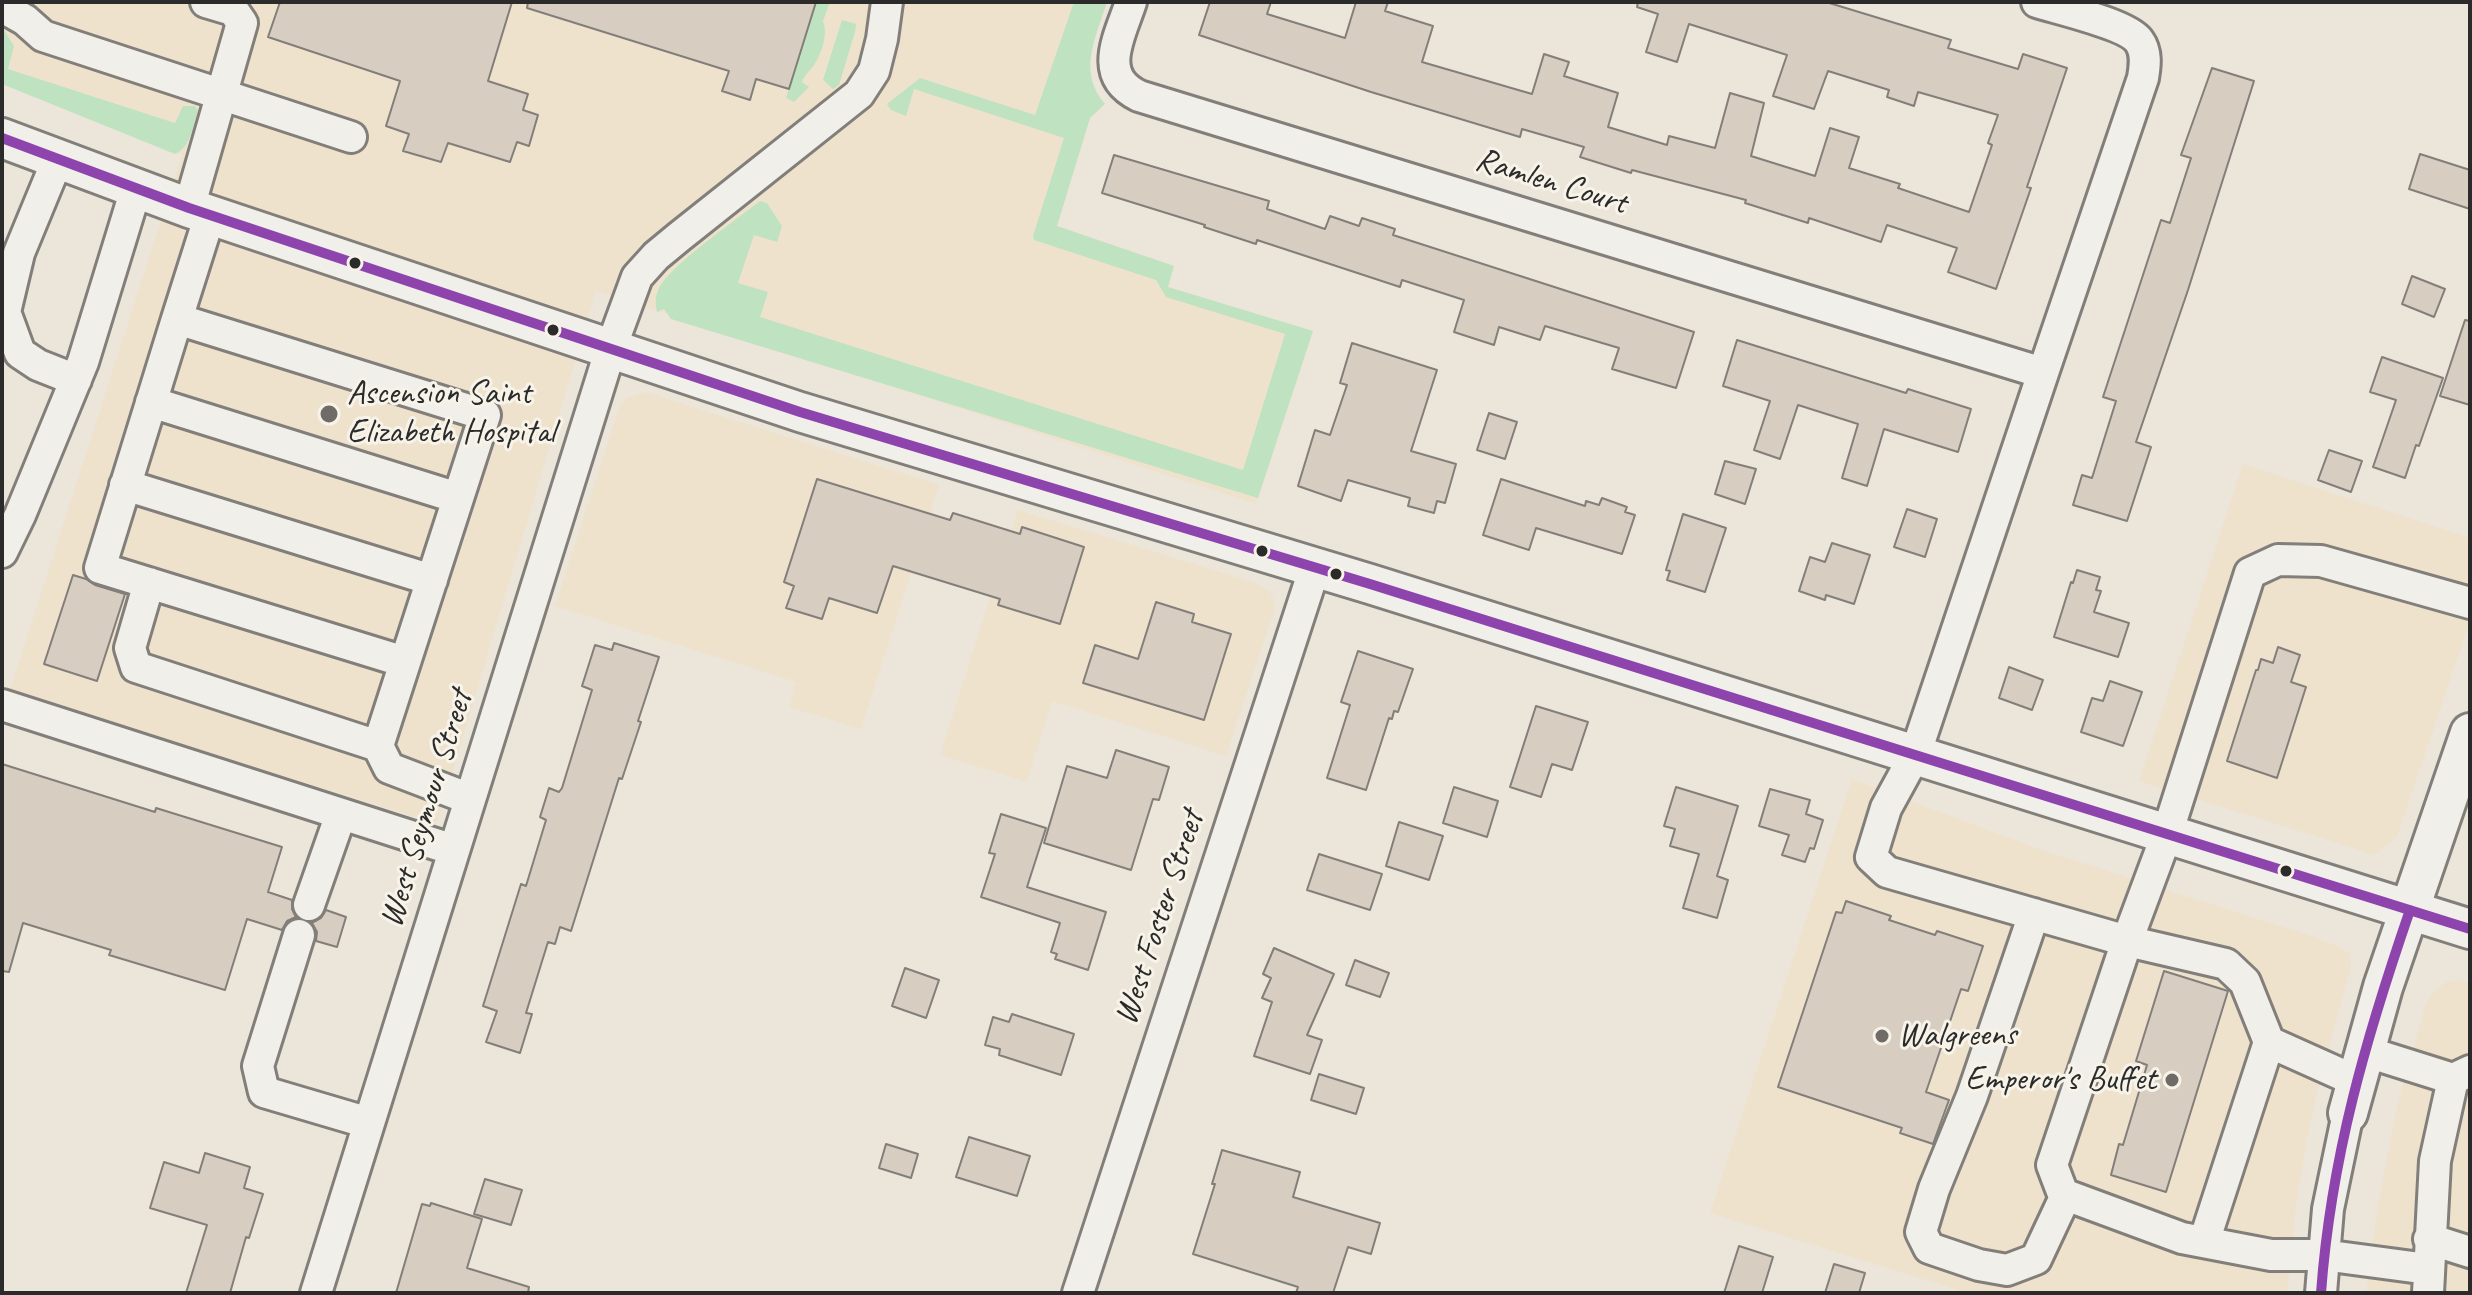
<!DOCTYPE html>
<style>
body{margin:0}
#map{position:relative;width:2472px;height:1295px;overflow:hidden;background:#ece5da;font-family:Caveat,sans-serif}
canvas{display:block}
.frame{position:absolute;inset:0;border:4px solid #2b2b2b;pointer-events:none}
</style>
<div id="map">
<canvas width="2472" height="1295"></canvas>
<div class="frame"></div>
</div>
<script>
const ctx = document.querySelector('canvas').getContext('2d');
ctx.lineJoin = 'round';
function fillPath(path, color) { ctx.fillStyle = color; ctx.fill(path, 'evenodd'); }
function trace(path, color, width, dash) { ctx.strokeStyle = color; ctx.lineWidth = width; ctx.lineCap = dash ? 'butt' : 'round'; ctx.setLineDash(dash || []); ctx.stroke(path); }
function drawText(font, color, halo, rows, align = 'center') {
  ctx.font = font + ' Caveat,sans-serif'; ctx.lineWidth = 6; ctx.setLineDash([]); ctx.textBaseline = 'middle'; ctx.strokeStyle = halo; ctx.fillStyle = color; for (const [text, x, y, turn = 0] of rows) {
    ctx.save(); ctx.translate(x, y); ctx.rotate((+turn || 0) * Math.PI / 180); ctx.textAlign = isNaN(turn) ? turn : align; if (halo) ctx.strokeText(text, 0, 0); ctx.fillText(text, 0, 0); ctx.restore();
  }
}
fillPath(new Path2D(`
 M 2,2 L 1107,2 L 1091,52 L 1089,65 L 1094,89 L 1105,104 L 1090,118 L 1057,226 L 1174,266 L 1168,287 L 1313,331 L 1256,504 L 596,291 L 437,824 L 10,690 L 182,155 L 2,81 Z
 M 646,392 L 939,485 L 861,729 L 789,707 L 796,682 L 555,606 L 620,405 L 626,398 Z
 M 2243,464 L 2470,538 L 2470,621 L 2397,837 L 2375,855 L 2139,781 Z
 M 1018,510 L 1256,583 L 1270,592 L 1275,602 L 1274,611 L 1226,756 L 1052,701 L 1027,782 L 940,755 Z
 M 1852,779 L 2039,849 L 2311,936 L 2340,947 L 2350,954 L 2351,966 L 2317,1092 L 2307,1140 L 2296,1206 L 2287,1293 L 1968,1293 L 1710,1213 Z
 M 2459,980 L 2470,983 L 2470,1293 L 2366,1293 L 2378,1204 L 2398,1102 L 2426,1003 L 2436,989 L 2448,981 Z`), '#efe2cd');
fillPath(new Path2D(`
 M 816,2 L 830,2 L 823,21 C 828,34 822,53 814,65 C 809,72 805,74 802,82 L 809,87 L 794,102 L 786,98 Z
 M 1074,2 L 1107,2 C 1096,36 1077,73 1105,104 L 1090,118 L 1057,226 L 1174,266 L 1168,287 L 1313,331 L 1258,498 L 671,319 L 664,309 L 657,312 C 655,303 655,296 659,288 C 672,264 736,220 760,201 L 767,203 L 782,226 L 777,242 L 754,235 L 738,283 L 768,292 L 760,317 L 1243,470 L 1285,334 L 1166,297 L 1156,280 L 1034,240 L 1033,236 L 1064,138 L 914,89 L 906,116 L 891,110 L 887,104 L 920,78 L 1035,115 Z
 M 842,20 L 856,24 L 855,32 L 839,85 L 833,89 L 823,80 Z
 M 2,27 L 14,46 L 8,69 L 175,123 L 183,106 L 195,106 L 198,110 C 193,126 191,147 175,154 L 2,84 Z`), '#bfe2c0');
const building = new Path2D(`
 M 280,2 L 512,2 L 488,81 L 528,94 L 523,110 L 538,115 L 529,146 L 517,142 L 510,162 L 448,143 L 441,162 L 403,151 L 409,134 L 386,126 L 400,81 L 268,37 Z
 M 528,2 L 816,2 L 789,89 L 756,79 L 750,100 L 722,91 L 729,71 L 527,8 Z
 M 1210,2 L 1271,2 L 1267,14 L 1345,38 L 1356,2 L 1388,2 L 1385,11 L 1433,26 L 1422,62 L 1532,94 L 1544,54 L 1569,62 L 1564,76 L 1618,93 L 1608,127 L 1667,145 L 1669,136 L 1715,148 L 1730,93 L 1764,103 L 1751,156 L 1815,176 L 1830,128 L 1859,137 L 1849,168 L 1900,184 L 1898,188 L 1969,212 L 1992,145 L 1988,143 L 1998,115 L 1918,92 L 1914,106 L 1887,97 L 1889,90 L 1828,71 L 1814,109 L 1773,96 L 1787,55 L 1689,24 L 1677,62 L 1646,52 L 1658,14 L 1637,7 L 1638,2 L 1826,2 L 1951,40 L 1948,48 L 2018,69 L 2023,54 L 2067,68 L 2027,187 L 2031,188 L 1996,289 L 1948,272 L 1957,248 L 1887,225 L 1881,242 L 1809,218 L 1808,223 L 1745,203 L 1746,200 L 1632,170 L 1631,173 L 1580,157 L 1584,147 L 1522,129 L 1520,137 L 1371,92 L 1199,35 Z
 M 2212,68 L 2254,81 L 2188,290 L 2136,442 L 2151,447 L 2127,521 L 2073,505 L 2082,475 L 2092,478 L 2116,401 L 2103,397 L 2161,220 L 2170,223 L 2191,158 L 2181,155 Z
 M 2420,154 L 2470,170 L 2470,209 L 2409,189 Z
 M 1114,155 L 1269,201 L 1267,209 L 1325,229 L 1330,216 L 1359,226 L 1362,218 L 1395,229 L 1393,235 L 1694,332 L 1676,388 L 1612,369 L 1619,348 L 1545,326 L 1540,340 L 1499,327 L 1494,345 L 1454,332 L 1464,300 L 1402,280 L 1400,287 L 1257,240 L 1256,244 L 1204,227 L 1205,225 L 1102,193 Z
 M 2412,276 L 2445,289 L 2434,317 L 2402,304 Z
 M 2465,320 L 2470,321 L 2470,405 L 2440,396 Z
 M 1737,340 L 1906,393 L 1908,389 L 1971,409 L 1958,452 L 1884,429 L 1867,486 L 1842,478 L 1858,424 L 1798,405 L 1780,459 L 1754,450 L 1770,401 L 1723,386 Z
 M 1352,343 L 1437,370 L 1411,451 L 1456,464 L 1445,503 L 1437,501 L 1434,513 L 1408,506 L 1410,498 L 1348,480 L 1341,501 L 1298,486 L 1315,430 L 1330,435 L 1347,385 L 1340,383 Z
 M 2382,357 L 2443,378 L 2419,446 L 2416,445 L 2405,478 L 2373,467 L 2396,400 L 2370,392 Z
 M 1489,413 L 1517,422 L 1505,459 L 1477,450 Z
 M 2329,450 L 2362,461 L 2351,492 L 2318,480 Z
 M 1725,461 L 1756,469 L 1745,504 L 1715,494 Z
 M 817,479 L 950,520 L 953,513 L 1020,534 L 1022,527 L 1084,547 L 1060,624 L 998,605 L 1000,599 L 893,566 L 877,613 L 829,598 L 822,619 L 786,608 L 794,586 L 784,582 Z
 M 1501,479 L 1585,506 L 1586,501 L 1599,505 L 1602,498 L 1627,507 L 1625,512 L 1635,515 L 1622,554 L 1536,528 L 1529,550 L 1483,535 Z
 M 1907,509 L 1937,519 L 1925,557 L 1894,547 Z
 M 1683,514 L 1726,528 L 1705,592 L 1667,580 L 1670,571 L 1666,570 Z
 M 1832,543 L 1870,555 L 1854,604 L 1826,595 L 1825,600 L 1799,591 L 1810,557 L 1825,562 Z
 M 2077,570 L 2100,577 L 2096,590 L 2101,591 L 2094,612 L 2129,623 L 2118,657 L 2054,637 L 2071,582 L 2073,583 Z
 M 73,575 L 86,579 L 95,585 L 125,594 L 97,681 L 44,664 Z
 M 1156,602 L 1194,614 L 1192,622 L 1231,634 L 1204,720 L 1083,683 L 1095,645 L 1138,659 Z
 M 614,643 L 659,657 L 638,721 L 641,722 L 622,779 L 619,778 L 571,931 L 560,927 L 555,944 L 548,942 L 526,1013 L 532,1014 L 520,1053 L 486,1042 L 497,1011 L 483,1006 L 521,884 L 526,886 L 546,820 L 540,817 L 549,788 L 559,792 L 562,788 L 592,690 L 582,686 L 595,645 L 612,650 Z
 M 2278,647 L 2300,655 L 2291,682 L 2306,687 L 2277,778 L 2227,761 L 2256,670 L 2258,670 L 2261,659 L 2273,663 Z
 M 1358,651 L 1413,669 L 1398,712 L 1394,711 L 1392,719 L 1389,718 L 1366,790 L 1327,778 L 1350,705 L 1341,702 Z
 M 2009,667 L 2043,680 L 2032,710 L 1999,698 Z
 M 2110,681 L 2142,692 L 2123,746 L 2081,732 L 2092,698 L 2103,701 Z
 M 1536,706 L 1588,722 L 1572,770 L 1552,764 L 1541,797 L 1510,787 Z
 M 1116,750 L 1169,767 L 1159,800 L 1153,799 L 1131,870 L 1044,843 L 1067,766 L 1107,778 Z
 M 2,764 L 155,812 L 156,808 L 282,847 L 268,892 L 292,900 L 292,909 L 296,917 L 287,921 L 282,930 L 247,919 L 225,990 L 109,955 L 111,950 L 23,923 L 9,972 L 2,971 Z
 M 1454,787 L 1498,801 L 1487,837 L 1443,823 Z
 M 1676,787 L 1738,806 L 1717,876 L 1728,880 L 1717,918 L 1683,908 L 1699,854 L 1670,846 L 1675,829 L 1664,826 Z
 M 1770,789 L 1810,800 L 1806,814 L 1823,820 L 1814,849 L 1810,848 L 1805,862 L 1782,855 L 1789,835 L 1759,826 Z
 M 1001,814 L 1046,828 L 1027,887 L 1106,912 L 1088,970 L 1055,959 L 1057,954 L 1051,952 L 1060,923 L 981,897 L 995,854 L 989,853 Z
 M 1399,822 L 1443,836 L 1429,880 L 1386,866 Z
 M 1319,854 L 1382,874 L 1370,910 L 1307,890 Z
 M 1846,901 L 1891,916 L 1889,920 L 1935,935 L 1937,931 L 1983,946 L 1968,991 L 1961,989 L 1926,1092 L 1949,1100 L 1933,1144 L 1900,1133 L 1902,1128 L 1778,1087 L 1836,912 L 1842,913 Z
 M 326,910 L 346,917 L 337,947 L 316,941 L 317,932 L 312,923 L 321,918 Z
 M 1274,948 L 1334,974 L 1307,1035 L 1322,1040 L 1310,1074 L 1254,1056 L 1272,1002 L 1262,998 L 1271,978 L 1263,974 Z
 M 1355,960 L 1389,973 L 1380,997 L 1346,985 Z
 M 905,968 L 939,980 L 926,1018 L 892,1006 Z
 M 2164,971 L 2228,991 L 2166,1192 L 2111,1175 L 2119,1144 L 2123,1145 L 2147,1065 L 2136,1061 Z
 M 1012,1014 L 1074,1034 L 1061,1075 L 999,1055 L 1000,1049 L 985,1045 L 993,1017 L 1009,1022 Z
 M 1319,1074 L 1364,1088 L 1356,1114 L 1311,1100 Z
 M 969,1137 L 1030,1156 L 1017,1196 L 956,1177 Z
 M 886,1144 L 918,1154 L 911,1178 L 879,1168 Z
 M 1222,1150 L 1300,1172 L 1293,1197 L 1380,1223 L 1371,1254 L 1348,1247 L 1333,1293 L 1296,1293 L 1298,1287 L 1193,1254 L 1215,1184 L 1212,1184 Z
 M 205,1153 L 250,1167 L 244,1188 L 263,1194 L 249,1238 L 246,1237 L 230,1293 L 186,1293 L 207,1225 L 150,1208 L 164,1162 L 199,1173 Z
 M 485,1179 L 522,1190 L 511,1225 L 474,1214 Z
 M 431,1203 L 482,1219 L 467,1268 L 529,1287 L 528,1293 L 396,1293 L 422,1204 L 430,1206 Z
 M 1739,1246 L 1773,1257 L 1762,1293 L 1724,1293 Z
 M 1834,1264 L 1865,1273 L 1859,1293 L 1825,1293 Z`);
fillPath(building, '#d7cdc1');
trace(building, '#827f7a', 2);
const minor = new Path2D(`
 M 1131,2 C 1120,36 1096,75 1139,96 L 2043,373 L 2143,78 C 2145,66 2147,52 2139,41 C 2127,24 2059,9 2037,2
 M 2,7 L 25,20 L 43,36 L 351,137
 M 57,161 L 19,253 L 5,312 L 20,353 L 38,365 L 76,380
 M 189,208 L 242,23 L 233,10 L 206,2
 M 210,215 L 177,319 L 485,415 L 378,746 L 389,768 L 470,799
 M 177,319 L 100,568 L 405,662
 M 2043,373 L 1915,755 L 1886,808 L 1871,857 L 1887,872 L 2127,941 L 2226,964 L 2245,982 L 2269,1042 L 2356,1081
 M 151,402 L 458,498
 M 125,485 L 432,580
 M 2,552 L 20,515 L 83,362 L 136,189
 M 149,583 L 130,648 L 136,667 L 378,746
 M 2,705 L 454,850
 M 309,905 L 341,814
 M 2034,914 L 1972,1096 L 1934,1189 L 1921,1232 L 1929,1248 L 1979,1265 L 2007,1270 L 2036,1259 L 2066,1195
 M 299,935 L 258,1066 L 264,1092 L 369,1123
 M 2364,1051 L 2453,1079
 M 2429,1239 L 2470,1252
 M 2204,1242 L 2269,1042
 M 2428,1269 L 2323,1255 L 2271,1255 L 2182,1238 L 2063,1194 L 2052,1165 L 2127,941 L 2167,834 L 2250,573 L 2278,560 L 2321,561 L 2470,603
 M 316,1293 L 611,348 L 637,277 L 656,256 L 679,237 L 859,94 L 874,71 L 882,39 L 887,2
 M 1078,1293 L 1315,567
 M 2321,1293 L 2328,1209 L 2348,1113
 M 2428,1293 L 2435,1161 L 2453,1079 L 2470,1071`);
const major = new Path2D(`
 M 2,138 L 189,208 L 800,412 L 1370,584 L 2470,929
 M 2348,1113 L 2383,987 L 2470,733`);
trace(minor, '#827f7a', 36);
trace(major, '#827f7a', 44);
trace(minor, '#f1efea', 30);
trace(major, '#f1efea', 38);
trace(new Path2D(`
 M 2,138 L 189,208 L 800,412 L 1370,584 L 2470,929
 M 2321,1293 C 2331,1157 2366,1038 2410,910`), '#8e44ad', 10);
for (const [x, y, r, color] of [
 [355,263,7,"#2b2b2b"],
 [553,330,7,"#2b2b2b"],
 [329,414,10,"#6f6c68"],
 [1262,551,7,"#2b2b2b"],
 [1336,574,7,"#2b2b2b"],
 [2286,871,7,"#2b2b2b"],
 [1882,1036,8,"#6f6c68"],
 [2172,1080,8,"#6f6c68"]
]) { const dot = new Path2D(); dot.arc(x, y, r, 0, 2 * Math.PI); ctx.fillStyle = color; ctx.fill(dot); trace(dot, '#f7f3e8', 3); }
drawText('34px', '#2b2b2b', '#f7f3e8', [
 ["Ramlen Court",1551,182,17],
 ["West Seymour Street",427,809,-73],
 ["West Foster Street",1160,918,-72]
]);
drawText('34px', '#2b2b2b', '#f7f3e8', [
 ["Ascension Saint",347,394],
 ["Elizabeth Hospital",347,433],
 ["Walgreens",1898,1036],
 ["Emperor's Buffet",2156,1080,"right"]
], 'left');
</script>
